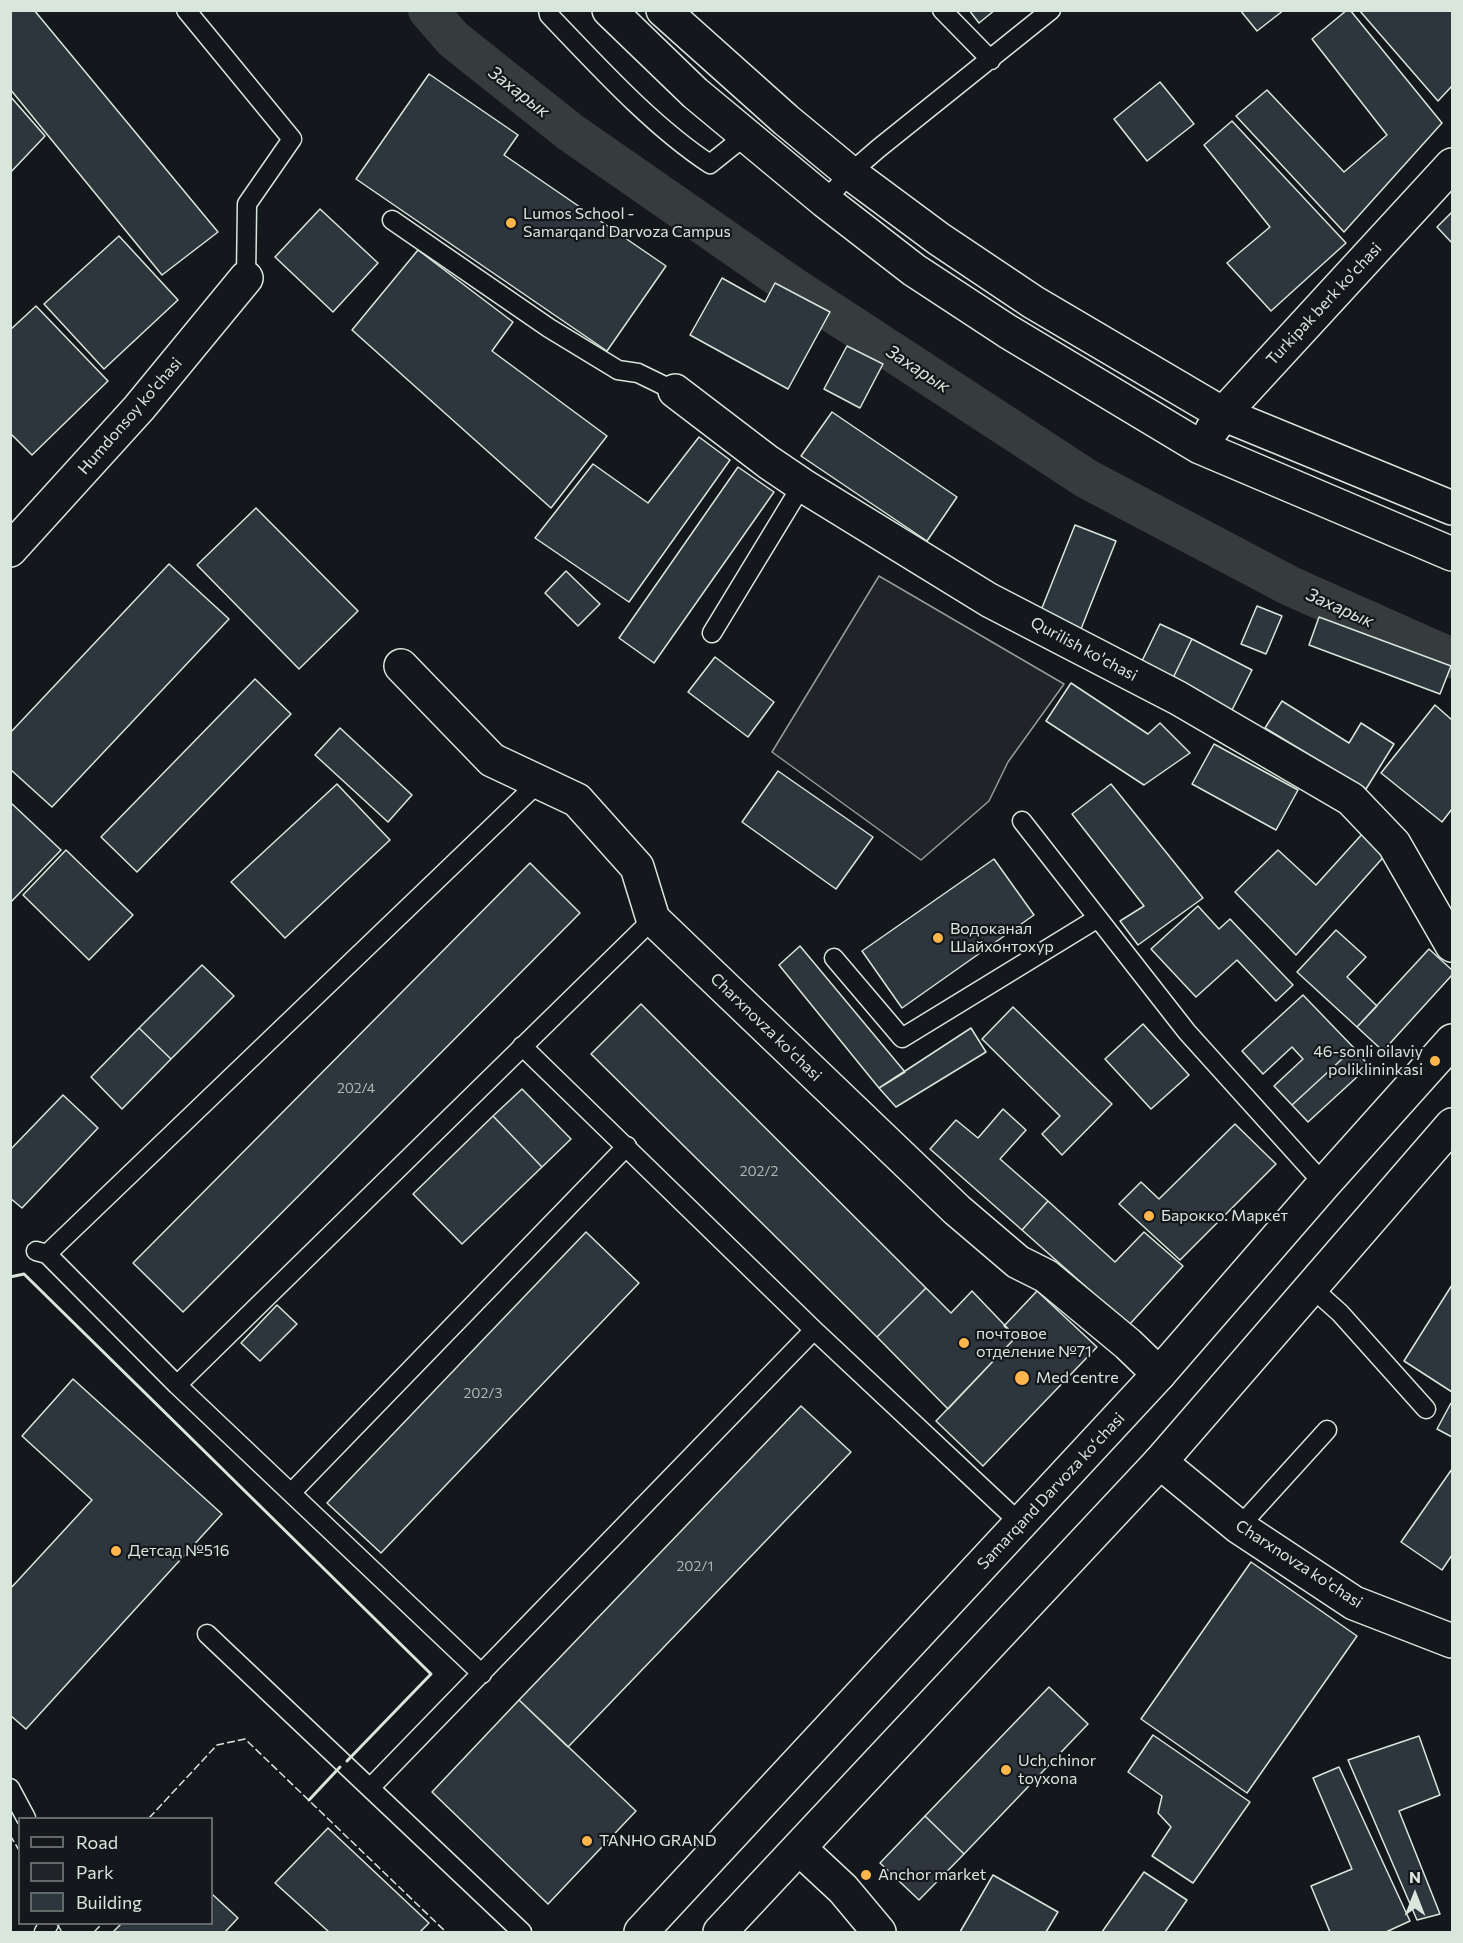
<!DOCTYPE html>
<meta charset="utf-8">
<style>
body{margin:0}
#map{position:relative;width:1463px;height:1943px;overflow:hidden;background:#14181c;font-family:Commissioner,sans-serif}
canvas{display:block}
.frame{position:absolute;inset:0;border:12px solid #d8e6dc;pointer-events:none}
.legend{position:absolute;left:18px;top:1817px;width:195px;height:108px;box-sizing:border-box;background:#14181c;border:2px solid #626a69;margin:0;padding:8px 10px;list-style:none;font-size:18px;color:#d8e6dc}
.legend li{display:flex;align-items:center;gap:12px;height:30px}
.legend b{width:30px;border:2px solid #626a69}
.north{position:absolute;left:1385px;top:1865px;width:60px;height:60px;-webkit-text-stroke:4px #14181c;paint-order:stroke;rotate:0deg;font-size:16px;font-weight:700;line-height:24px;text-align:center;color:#d8e6dc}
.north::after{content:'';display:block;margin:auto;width:21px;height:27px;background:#d8e6dc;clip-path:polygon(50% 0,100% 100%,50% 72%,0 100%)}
</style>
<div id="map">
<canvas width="1463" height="1943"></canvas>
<div class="frame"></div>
<ul class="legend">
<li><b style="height:8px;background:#14181c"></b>Road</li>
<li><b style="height:16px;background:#202428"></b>Park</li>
<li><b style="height:16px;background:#2c363c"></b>Building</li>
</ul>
<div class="north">N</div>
</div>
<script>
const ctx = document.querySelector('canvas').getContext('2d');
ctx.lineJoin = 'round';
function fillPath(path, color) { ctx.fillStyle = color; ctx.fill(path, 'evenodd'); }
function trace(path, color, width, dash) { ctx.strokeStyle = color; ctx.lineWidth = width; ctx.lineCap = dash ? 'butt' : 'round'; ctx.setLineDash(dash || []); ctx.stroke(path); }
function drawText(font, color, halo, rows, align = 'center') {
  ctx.font = font + ' Commissioner,sans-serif'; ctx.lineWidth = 4.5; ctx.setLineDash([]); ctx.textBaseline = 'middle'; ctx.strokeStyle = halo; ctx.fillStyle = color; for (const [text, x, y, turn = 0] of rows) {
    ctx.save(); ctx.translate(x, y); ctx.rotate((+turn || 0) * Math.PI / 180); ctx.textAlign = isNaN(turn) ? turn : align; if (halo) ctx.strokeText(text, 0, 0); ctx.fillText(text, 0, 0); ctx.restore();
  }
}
const green = new Path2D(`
 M 879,576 L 1064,684 L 1008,762 L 989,801 L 921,860 L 772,752 Z`);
fillPath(green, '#202428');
trace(green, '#939e99', 1.5);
trace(new Path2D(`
 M 428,10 L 453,39 L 570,132 L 793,287 L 1087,479 L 1290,586 L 1452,658`), '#363b3e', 40);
const building = new Path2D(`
 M 10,10 L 34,10 L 218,232 L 162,275 L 10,89 Z
 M 969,10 L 995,10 L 979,23 Z
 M 1240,10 L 1284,10 L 1257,31 Z
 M 1347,10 L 1350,10 L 1442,123 L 1344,232 L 1236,116 L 1267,90 L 1344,172 L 1387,135 L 1312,39 Z
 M 1359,10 L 1452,10 L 1452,86 L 1438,101 Z
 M 429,74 L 518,135 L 504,155 L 666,266 L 607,351 L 356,179 Z
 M 1160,82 L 1194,124 L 1147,161 L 1114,119 Z
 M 10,96 L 45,136 L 10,173 Z
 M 1232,121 L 1346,243 L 1271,311 L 1227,263 L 1270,227 L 1204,145 Z
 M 320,209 L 378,263 L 333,312 L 275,257 Z
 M 1452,212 L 1452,243 L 1437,227 Z
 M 119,236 L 178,300 L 104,369 L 44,304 Z
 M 418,250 L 513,322 L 492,351 L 607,436 L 551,508 L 352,330 Z
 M 722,278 L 765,302 L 775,283 L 830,312 L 788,389 L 690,335 Z
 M 36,306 L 108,381 L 32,455 L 10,433 L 10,330 Z
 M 847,346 L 883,364 L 860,408 L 824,389 Z
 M 832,412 L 957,497 L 927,541 L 801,456 Z
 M 699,437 L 730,460 L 629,602 L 535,538 L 593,464 L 648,503 Z
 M 738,467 L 774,492 L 654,663 L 619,638 Z
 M 256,508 L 358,611 L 299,669 L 197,565 Z
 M 1075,525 L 1116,541 L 1081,629 L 1040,613 Z
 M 169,564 L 229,619 L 52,807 L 10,769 L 10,733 Z
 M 566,571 L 600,604 L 578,626 L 545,593 Z
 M 1257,606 L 1282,616 L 1266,654 L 1241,644 Z
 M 1319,617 L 1451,666 L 1440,694 L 1309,645 Z
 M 1160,624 L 1192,639 L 1171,682 L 1139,667 Z
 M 1192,639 L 1252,670 L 1231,712 L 1171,682 Z
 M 715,657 L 774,702 L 748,737 L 688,692 Z
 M 255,679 L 291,714 L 137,872 L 101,837 Z
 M 1071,683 L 1148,734 L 1160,723 L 1190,753 L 1144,785 L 1046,721 Z
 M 1282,701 L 1349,743 L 1361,723 L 1394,744 L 1366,789 L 1265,728 Z
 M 1435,705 L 1452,720 L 1452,809 L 1442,822 L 1381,773 Z
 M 340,728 L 412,795 L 388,822 L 315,755 Z
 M 1214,744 L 1298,790 L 1276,830 L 1192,784 Z
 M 778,771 L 873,837 L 836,889 L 742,822 Z
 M 337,784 L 390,840 L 285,938 L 231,882 Z
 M 1111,784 L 1203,898 L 1138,945 L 1120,921 L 1144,906 L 1072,814 Z
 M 10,802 L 61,850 L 10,903 Z
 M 1364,832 L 1388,852 L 1296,955 L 1235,892 L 1278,850 L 1316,885 Z
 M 66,850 L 133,915 L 89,960 L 23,895 Z
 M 994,859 L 1034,915 L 902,1008 L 862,951 Z
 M 530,863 L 580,913 L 183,1312 L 133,1263 Z
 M 1198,906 L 1219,929 L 1230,919 L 1293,985 L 1276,1001 L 1237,960 L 1196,997 L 1151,949 Z
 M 1336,930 L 1366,957 L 1347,977 L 1377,1006 L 1357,1027 L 1297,972 Z
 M 800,946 L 905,1072 L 879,1088 L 779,965 Z
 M 1429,949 L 1452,970 L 1452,975 L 1383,1051 L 1357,1027 Z
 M 202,965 L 234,996 L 171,1059 L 139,1028 Z
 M 1303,995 L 1354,1048 L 1292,1105 L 1274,1086 L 1303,1059 L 1292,1047 L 1263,1074 L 1242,1051 Z
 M 641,1004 L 926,1288 L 877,1337 L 591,1054 Z
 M 1013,1007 L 1112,1104 L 1062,1155 L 1042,1134 L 1060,1116 L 982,1039 Z
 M 1143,1024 L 1189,1075 L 1151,1109 L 1105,1059 Z
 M 139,1028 L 171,1059 L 122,1109 L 91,1077 Z
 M 971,1028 L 986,1052 L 896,1107 L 879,1088 Z
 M 1354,1048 L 1369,1066 L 1308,1122 L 1292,1105 Z
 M 522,1089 L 571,1139 L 542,1167 L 493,1116 Z
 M 63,1095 L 98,1128 L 22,1208 L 10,1198 L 10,1150 Z
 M 1003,1109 L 1026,1130 L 1000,1159 L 1048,1201 L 1022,1230 L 930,1149 L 956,1120 L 978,1138 Z
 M 493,1116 L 542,1167 L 462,1244 L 413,1194 Z
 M 1235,1124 L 1276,1164 L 1180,1260 L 1119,1204 L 1141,1182 L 1159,1199 Z
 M 1048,1201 L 1115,1262 L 1144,1232 L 1183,1266 L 1129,1325 L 1022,1230 Z
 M 586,1232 L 639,1283 L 381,1553 L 327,1503 Z
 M 1452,1285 L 1452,1392 L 1404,1361 Z
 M 926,1288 L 951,1313 L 972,1291 L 1016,1337 L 948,1409 L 877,1337 Z
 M 1037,1291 L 1097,1347 L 983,1466 L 936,1421 L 1016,1337 L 1004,1326 Z
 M 277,1305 L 297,1324 L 260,1361 L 241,1343 Z
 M 73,1379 L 222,1514 L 26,1729 L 10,1715 L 10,1589 L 92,1500 L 22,1436 Z
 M 1451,1403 L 1452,1404 L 1452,1437 L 1437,1429 Z
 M 801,1406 L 851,1452 L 568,1747 L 519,1700 Z
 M 1452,1469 L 1452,1555 L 1442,1570 L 1401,1542 Z
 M 1251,1562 L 1357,1636 L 1247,1793 L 1141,1719 Z
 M 1049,1687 L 1088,1724 L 964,1854 L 925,1816 Z
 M 519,1700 L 636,1811 L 548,1904 L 432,1792 Z
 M 1153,1735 L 1250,1802 L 1193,1883 L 1152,1856 L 1171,1827 L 1158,1813 L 1162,1796 L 1128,1772 Z
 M 1419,1736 L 1440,1795 L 1399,1811 L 1440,1914 L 1417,1920 L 1348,1760 Z
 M 1339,1767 L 1410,1921 L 1386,1932 L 1330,1932 L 1311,1886 L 1352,1869 L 1313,1778 Z
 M 925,1816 L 964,1854 L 919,1900 L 880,1863 Z
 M 328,1828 L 429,1923 L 420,1932 L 329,1932 L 275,1883 Z
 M 1144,1872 L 1187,1900 L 1165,1932 L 1102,1932 Z
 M 993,1875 L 1058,1912 L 1046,1932 L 960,1932 Z
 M 212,1894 L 238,1918 L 225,1932 L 113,1932 L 121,1924 L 212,1924 Z`);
fillPath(building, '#2c363c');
trace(building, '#d8e6dc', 1.5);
const lane = new Path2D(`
 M 186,10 L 292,139 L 247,204 L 246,278
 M 548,10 L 549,15 C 597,65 652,126 710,164 L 745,136
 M 942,10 L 991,60
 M 825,201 L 850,173 L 879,148 L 1051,10
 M 392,220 L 549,328 L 618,370 L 638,373 L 675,391
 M 712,633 L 802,485
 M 1022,821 L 1187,1032 L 1324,1184
 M 834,958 L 902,1038 L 1098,918
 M 522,1046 L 814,1330 L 1021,1524
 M 36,1251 L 47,1254 L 177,1385 L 482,1674
 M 47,1254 L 540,781
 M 1311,1287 L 1340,1313 L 1426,1409
 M 177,1385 L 653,919
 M 291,1493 L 627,1146
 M 1239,1527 L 1327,1430
 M 207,1634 L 522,1932
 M 10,1788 L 26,1818
 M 370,1788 L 814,1330
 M 44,1932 L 49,1924`);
const street = new Path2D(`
 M 609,10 L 695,93 L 825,201 L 914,270 L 1007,331 L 1200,447 L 1452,554
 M 663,10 L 786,120 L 850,173 L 939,239 L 1033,302 L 1223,414 L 1452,508
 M 675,391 L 768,462 L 802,485 L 989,600 L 1178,698 L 1351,799 L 1394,844 L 1452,945
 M 1212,430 L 1223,414 L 1452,165
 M 10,550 L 139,408 L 246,278
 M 401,666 L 492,760 L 577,800 L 637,867 L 653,919 L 957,1210 L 1018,1262 L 1046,1276 L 1128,1344 L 1159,1374
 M 1160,1462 L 1239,1527 L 1354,1603 L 1452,1641
 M 800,1849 L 843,1889 L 879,1932`);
const secondary = new Path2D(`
 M 641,1932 L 1159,1374 L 1324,1184 L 1452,1041
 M 720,1932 L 1160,1462 L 1452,1125`);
trace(lane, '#d8e6dc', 21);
trace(street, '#d8e6dc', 36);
trace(secondary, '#d8e6dc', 36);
trace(lane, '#14181c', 18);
trace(street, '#14181c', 33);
trace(secondary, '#14181c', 33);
trace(new Path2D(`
 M 149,1818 L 217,1745 L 245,1739 L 446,1932
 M 10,1835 L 20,1852
 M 57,1924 L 62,1932
 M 94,1932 L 102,1924`), '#d8e6dc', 1.5, [8, 3]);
trace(new Path2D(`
 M 10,1277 L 24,1274 L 431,1674 L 347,1761
 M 309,1800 L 340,1767`), '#d8e6dc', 3);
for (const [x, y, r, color] of [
 [511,223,6,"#ffb74d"],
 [938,938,6,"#ffb74d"],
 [1435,1061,6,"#ffb74d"],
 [1149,1216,6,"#ffb74d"],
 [964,1343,6,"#ffb74d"],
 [1022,1378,8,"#ffb74d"],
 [116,1551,6,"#ffb74d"],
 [1006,1770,6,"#ffb74d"],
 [587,1841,6,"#ffb74d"],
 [866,1875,6,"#ffb74d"]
]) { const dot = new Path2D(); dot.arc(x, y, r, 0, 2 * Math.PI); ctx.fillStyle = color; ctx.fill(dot); trace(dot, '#14181c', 2); }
drawText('14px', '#adbab4', null, [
 ["202/4",356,1088],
 ["202/2",759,1171],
 ["202/3",483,1393],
 ["202/1",695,1566]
]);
drawText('16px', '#d8e6dc', '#14181c', [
 ["Lumos School -",523,214],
 ["Samarqand Darvoza Campus",523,232],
 ["Водоканал",950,929],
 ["Шайхонтохур",950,947],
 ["46-sonli oilaviy",1423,1052,"right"],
 ["poliklininkasi",1423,1070,"right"],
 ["Барокко. Маркет",1161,1216],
 ["почтовое",976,1334],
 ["отделение №71",976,1352],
 ["Med centre",1036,1378],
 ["Детсад №516",128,1551],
 ["Uch chinor",1018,1761],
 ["toyxona",1018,1779],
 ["TANHO GRAND",599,1841],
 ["Anchor market",878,1875]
], 'left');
drawText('16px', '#d8e6dc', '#14181c', [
 ["Turkipak berk ko'chasi",1324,304,-47],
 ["Humdonsoy ko'chasi",130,416,-49],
 ["Qurilish ko'chasi",1084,649,28],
 ["Charxnovza ko'chasi",766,1027,44],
 ["Samarqand Darvoza koʻchasi",1051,1491,-47],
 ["Charxnovza ko'chasi",1299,1564,33]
]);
drawText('italic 18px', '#d8e6dc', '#14181c', [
 ["Захарык",519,92,38],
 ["Захарык",918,369,33],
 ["Захарык",1340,608,24]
]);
</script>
